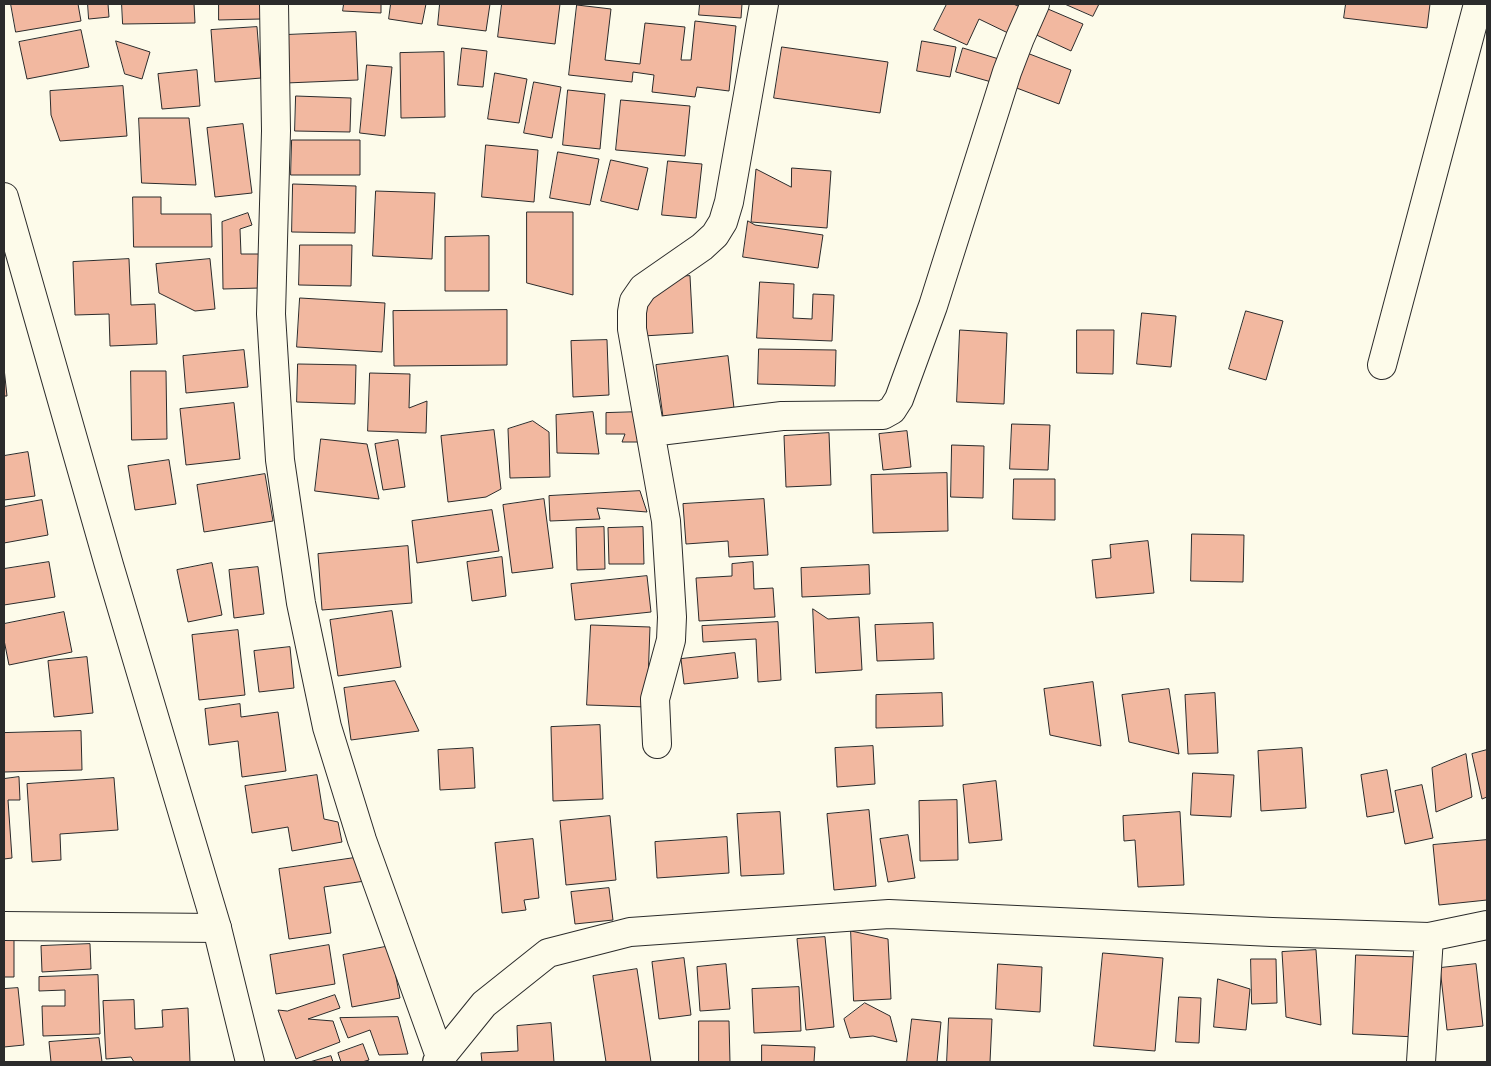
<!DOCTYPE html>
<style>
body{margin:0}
#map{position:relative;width:1491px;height:1066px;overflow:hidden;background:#fdfbea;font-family:"Space Grotesk",sans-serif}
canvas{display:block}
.frame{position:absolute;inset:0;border:5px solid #2b2b2b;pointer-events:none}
</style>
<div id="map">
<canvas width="1491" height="1066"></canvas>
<div class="frame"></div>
</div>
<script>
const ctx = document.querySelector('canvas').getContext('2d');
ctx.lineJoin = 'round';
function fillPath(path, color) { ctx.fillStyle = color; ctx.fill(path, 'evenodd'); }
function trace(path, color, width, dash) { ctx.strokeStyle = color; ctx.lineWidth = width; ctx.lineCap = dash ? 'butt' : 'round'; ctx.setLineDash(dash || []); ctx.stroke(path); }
const building = new Path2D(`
 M 11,4 L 78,4 L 81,21 L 16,32 Z
 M 88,4 L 108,4 L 109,17 L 89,19 Z
 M 122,4 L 194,4 L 195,23 L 123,24 Z
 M 219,4 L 261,4 L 261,19 L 219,20 Z
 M 344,4 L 381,4 L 381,13 L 343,11 Z
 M 391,4 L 426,4 L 422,24 L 389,19 Z
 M 440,4 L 490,4 L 486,31 L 438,25 Z
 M 502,4 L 560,4 L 555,44 L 498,37 Z
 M 700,4 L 742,4 L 741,18 L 699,15 Z
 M 947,4 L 1013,4 L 1021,7 L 1008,33 L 979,19 L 967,45 L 934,30 Z
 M 1065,4 L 1099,4 L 1093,16 Z
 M 1346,4 L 1430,4 L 1427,28 L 1344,18 Z
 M 577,5 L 611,9 L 605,60 L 640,64 L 645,23 L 685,27 L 681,60 L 691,60 L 695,21 L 736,26 L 729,91 L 697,87 L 695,97 L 652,92 L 654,75 L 633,72 L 632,82 L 569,75 Z
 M 1041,6 L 1083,24 L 1071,51 L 1030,32 Z
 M 257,27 L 261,78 L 215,82 L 211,30 Z
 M 81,30 L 89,67 L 27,79 L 19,42 Z
 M 356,32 L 358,80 L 286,83 L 285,35 Z
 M 116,41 L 150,52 L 142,79 L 125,74 Z
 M 922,41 L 956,47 L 950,77 L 917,71 Z
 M 782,47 L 888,62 L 880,113 L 774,98 Z
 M 462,48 L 487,51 L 483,87 L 458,85 Z
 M 963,48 L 1002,60 L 995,83 L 956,72 Z
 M 444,52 L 445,117 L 401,118 L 400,53 Z
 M 1027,53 L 1071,70 L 1059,104 L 1014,87 Z
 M 367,65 L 392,67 L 385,136 L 360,133 Z
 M 197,70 L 200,106 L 162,109 L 158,74 Z
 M 495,73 L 527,79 L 519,123 L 488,119 Z
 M 534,82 L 561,87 L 552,138 L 524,133 Z
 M 123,86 L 127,136 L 60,141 L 51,115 L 50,91 Z
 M 568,90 L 605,94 L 600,149 L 563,145 Z
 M 296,96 L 351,98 L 350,132 L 295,131 Z
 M 621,100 L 690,106 L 685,156 L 616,150 Z
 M 139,118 L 189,118 L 196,185 L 142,183 Z
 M 243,124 L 252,193 L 215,197 L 207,128 Z
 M 292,140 L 360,140 L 360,175 L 291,175 Z
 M 486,145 L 538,150 L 534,202 L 482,197 Z
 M 558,152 L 599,159 L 590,205 L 550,198 Z
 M 611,160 L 648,168 L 638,210 L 601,201 Z
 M 668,161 L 702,164 L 696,218 L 662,215 Z
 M 792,168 L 831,171 L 827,228 L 751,222 L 756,169 L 791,187 Z
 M 293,184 L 356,186 L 355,233 L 292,232 Z
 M 376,191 L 435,193 L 432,259 L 373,256 Z
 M 133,197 L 161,197 L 161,214 L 211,214 L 212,247 L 134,247 Z
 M 527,212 L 573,212 L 573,295 L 527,283 Z
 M 248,213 L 252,225 L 240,229 L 241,254 L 259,254 L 260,288 L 223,289 L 222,222 Z
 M 748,221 L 755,225 L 823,235 L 818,268 L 743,257 Z
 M 489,236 L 489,291 L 445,291 L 445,237 Z
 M 300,245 L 352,245 L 351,286 L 299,285 Z
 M 129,259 L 131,305 L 155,304 L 157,344 L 110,346 L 109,314 L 75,315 L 73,262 Z
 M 210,259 L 215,309 L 195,311 L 159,293 L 156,264 Z
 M 690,276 L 693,333 L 643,336 L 641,303 L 671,277 Z
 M 760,282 L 794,284 L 793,318 L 812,319 L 813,294 L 834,295 L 832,341 L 757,338 Z
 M 300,298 L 385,303 L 382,352 L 297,347 Z
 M 507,310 L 507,365 L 394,366 L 393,311 Z
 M 1246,311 L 1283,321 L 1266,380 L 1229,369 Z
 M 1142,313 L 1176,316 L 1171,367 L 1137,364 Z
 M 960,330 L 1007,333 L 1004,404 L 957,402 Z
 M 1077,330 L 1114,330 L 1113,374 L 1077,373 Z
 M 607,340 L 609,395 L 573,397 L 571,341 Z
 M 759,349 L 836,350 L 835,386 L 758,384 Z
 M 244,350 L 248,387 L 186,393 L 183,356 Z
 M 728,356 L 734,408 L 663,417 L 656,365 Z
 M 298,364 L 356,365 L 355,404 L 297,402 Z
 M 4,368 L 7,396 L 4,396 Z
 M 131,371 L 166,371 L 167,439 L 132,440 Z
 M 370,373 L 410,374 L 409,408 L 427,401 L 426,433 L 368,431 Z
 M 234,403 L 240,459 L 186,465 L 180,409 Z
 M 593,412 L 599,454 L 557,453 L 556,415 Z
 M 640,412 L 641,442 L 622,442 L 625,434 L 606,434 L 606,413 Z
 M 533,421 L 549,432 L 550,477 L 510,478 L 508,429 Z
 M 1012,424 L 1050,425 L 1048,470 L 1010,469 Z
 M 494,430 L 501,489 L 486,497 L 448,502 L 441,436 Z
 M 907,431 L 911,467 L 883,470 L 879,434 Z
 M 829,433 L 831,485 L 786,487 L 784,436 Z
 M 321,439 L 367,444 L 379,499 L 315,491 Z
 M 398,440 L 405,487 L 383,490 L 375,444 Z
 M 952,445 L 984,446 L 983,498 L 951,497 Z
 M 28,452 L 35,496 L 4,500 L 4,456 Z
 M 169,460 L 176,504 L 135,510 L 128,466 Z
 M 947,473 L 948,531 L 873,533 L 871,475 Z
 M 265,474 L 273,521 L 204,532 L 197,485 Z
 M 1014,479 L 1055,479 L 1055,520 L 1013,519 Z
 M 640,491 L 647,512 L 597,508 L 600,519 L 550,521 L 549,496 Z
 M 544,499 L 553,568 L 512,573 L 503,505 Z
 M 764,499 L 768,555 L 729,557 L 728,541 L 686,544 L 683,504 Z
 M 42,500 L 48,535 L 4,543 L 4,507 Z
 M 492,510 L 499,551 L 417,563 L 412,521 Z
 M 604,527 L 605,569 L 577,570 L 576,528 Z
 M 643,527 L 644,564 L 609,564 L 608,528 Z
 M 1192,534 L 1244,535 L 1243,582 L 1191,581 Z
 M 1148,541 L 1154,593 L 1096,598 L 1092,560 L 1111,558 L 1110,545 Z
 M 408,546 L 412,603 L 322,610 L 318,554 Z
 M 502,557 L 506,596 L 472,601 L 467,562 Z
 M 49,562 L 55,597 L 4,605 L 4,569 Z
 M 753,562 L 754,589 L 773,588 L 775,617 L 699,621 L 696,578 L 732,576 L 732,564 Z
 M 212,563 L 222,615 L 188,622 L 177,570 Z
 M 869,565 L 870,594 L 802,597 L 801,568 Z
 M 258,567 L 264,614 L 234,618 L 229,570 Z
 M 647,576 L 651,612 L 575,620 L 571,584 Z
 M 813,609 L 828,619 L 859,617 L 862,670 L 816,673 Z
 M 392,611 L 401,667 L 338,676 L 330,620 Z
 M 64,612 L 72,652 L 9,665 L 4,640 L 4,624 Z
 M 778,622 L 781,680 L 758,682 L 756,639 L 703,642 L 702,626 Z
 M 933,623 L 934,659 L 877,661 L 875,625 Z
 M 591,625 L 650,627 L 647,707 L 587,705 Z
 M 238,630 L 245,695 L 199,700 L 192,635 Z
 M 290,647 L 294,688 L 259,692 L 254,651 Z
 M 735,653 L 738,678 L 684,684 L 681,659 Z
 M 87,657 L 93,713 L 54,717 L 48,661 Z
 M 395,681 L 419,731 L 351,740 L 344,688 Z
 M 1093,682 L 1101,746 L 1050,735 L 1044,689 Z
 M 1169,689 L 1179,754 L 1129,742 L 1122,695 Z
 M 942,693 L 943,726 L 876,728 L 876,695 Z
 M 1215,693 L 1218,753 L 1188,754 L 1185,695 Z
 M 240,704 L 241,717 L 278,712 L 286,771 L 242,777 L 238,741 L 209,745 L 205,709 Z
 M 600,725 L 603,799 L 553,801 L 551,727 Z
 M 81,731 L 82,770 L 4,772 L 4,733 Z
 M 873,746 L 875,784 L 837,787 L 835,748 Z
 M 473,748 L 475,788 L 440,790 L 438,750 Z
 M 1302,748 L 1306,808 L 1261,811 L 1258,751 Z
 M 1487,750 L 1487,797 L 1482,799 L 1472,754 Z
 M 1466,754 L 1472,797 L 1436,812 L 1432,768 Z
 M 1387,770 L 1394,812 L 1367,817 L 1361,775 Z
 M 1193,773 L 1234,775 L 1231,817 L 1191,815 Z
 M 317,775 L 324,819 L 338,822 L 342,842 L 292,851 L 288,827 L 252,833 L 245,786 Z
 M 19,777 L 20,800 L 8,800 L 12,858 L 4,859 L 4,779 Z
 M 114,778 L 118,830 L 60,834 L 61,860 L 32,862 L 27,784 Z
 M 996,781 L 1002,840 L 969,843 L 963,785 Z
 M 1422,785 L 1433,838 L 1405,844 L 1395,791 Z
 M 957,800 L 958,860 L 920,861 L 919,801 Z
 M 869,810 L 876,886 L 834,890 L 827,814 Z
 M 780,812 L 784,874 L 741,876 L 737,814 Z
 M 1180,812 L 1184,885 L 1138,887 L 1135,840 L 1124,841 L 1123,816 Z
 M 610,816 L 616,880 L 566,885 L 560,821 Z
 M 908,835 L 915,878 L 888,882 L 880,839 Z
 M 727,837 L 729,873 L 657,878 L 655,842 Z
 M 533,839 L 539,898 L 524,900 L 526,910 L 502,913 L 495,843 Z
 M 1487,840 L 1487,900 L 1439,905 L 1433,845 Z
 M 361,857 L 365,881 L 324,887 L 331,933 L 289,939 L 279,869 Z
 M 609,888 L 613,920 L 575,924 L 571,892 Z
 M 14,931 L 14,977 L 4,977 L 4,932 Z
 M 851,931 L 888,939 L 891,999 L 854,1001 Z
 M 825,937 L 834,1027 L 806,1030 L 797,939 Z
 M 90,944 L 91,969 L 42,972 L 41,946 Z
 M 329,945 L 335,984 L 276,994 L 270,955 Z
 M 390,946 L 400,998 L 352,1007 L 343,955 Z
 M 1316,950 L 1321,1025 L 1286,1017 L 1282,952 Z
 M 1103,953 L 1163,958 L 1155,1051 L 1094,1046 Z
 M 1356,955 L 1420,957 L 1416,1037 L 1353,1034 Z
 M 684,958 L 691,1015 L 659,1019 L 652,962 Z
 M 1251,959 L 1276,959 L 1277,1003 L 1252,1004 Z
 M 726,964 L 730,1009 L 700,1011 L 697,967 Z
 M 998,964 L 1042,967 L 1040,1012 L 996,1009 Z
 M 1476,964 L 1483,1026 L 1447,1030 L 1440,968 Z
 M 637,969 L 651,1062 L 606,1062 L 593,976 Z
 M 98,975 L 100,1034 L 43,1036 L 42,1006 L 65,1006 L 65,990 L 39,991 L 39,977 Z
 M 1218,979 L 1250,989 L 1246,1030 L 1214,1027 Z
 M 799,987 L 801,1031 L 754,1033 L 752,989 Z
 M 18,988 L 24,1045 L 4,1047 L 4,989 Z
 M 335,995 L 340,1008 L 308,1019 L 333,1021 L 340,1042 L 296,1059 L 278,1010 L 287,1011 Z
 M 1179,997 L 1201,998 L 1199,1043 L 1176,1042 Z
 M 134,1000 L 135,1029 L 163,1027 L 162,1010 L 188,1008 L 190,1062 L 134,1062 L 131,1057 L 106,1059 L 103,1001 Z
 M 865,1003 L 890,1016 L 897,1042 L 873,1036 L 850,1038 L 844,1019 Z
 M 398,1017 L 408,1054 L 379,1055 L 370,1030 L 348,1038 L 340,1018 Z
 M 949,1018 L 992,1019 L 990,1062 L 947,1062 Z
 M 912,1019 L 941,1022 L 937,1062 L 907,1062 Z
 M 699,1021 L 729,1021 L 730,1062 L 699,1062 Z
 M 551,1023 L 554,1062 L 482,1062 L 481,1053 L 518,1051 L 517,1026 Z
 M 99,1038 L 102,1062 L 51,1062 L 49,1042 Z
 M 363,1044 L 369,1060 L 362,1062 L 341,1062 L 338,1053 Z
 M 762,1045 L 815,1047 L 814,1062 L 762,1062 Z
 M 331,1056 L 333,1062 L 310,1062 Z`);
fillPath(building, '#f2b8a0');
trace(building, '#2b2b2b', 1);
const minor = new Path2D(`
 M 274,4 L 276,131 L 271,314 L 280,460 L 301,603 L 327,727 L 362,840 L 442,1062
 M 1382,365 L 1478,4
 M 651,432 L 782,416 L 883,415 L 892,410 L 899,399 L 933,306 L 1007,72 L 1020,38 L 1035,4
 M 657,744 L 655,699 L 671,640 L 672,617 L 666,521 L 632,329 L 632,312 L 634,301 L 643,288 L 702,247 L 715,235 L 723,222 L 729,202 L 764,4
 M 4,926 L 217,928
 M 437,1062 L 484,1004 L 548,953 L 630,932 L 889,914 L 1272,932 L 1429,937 L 1487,925
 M 1421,1062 L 1429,937`);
const highway = new Path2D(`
 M 4,197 L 109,565 L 217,928 L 250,1062`);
trace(minor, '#2b2b2b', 30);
trace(highway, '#2b2b2b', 30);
trace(minor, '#fdfbea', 28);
trace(highway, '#fdfbea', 28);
</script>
